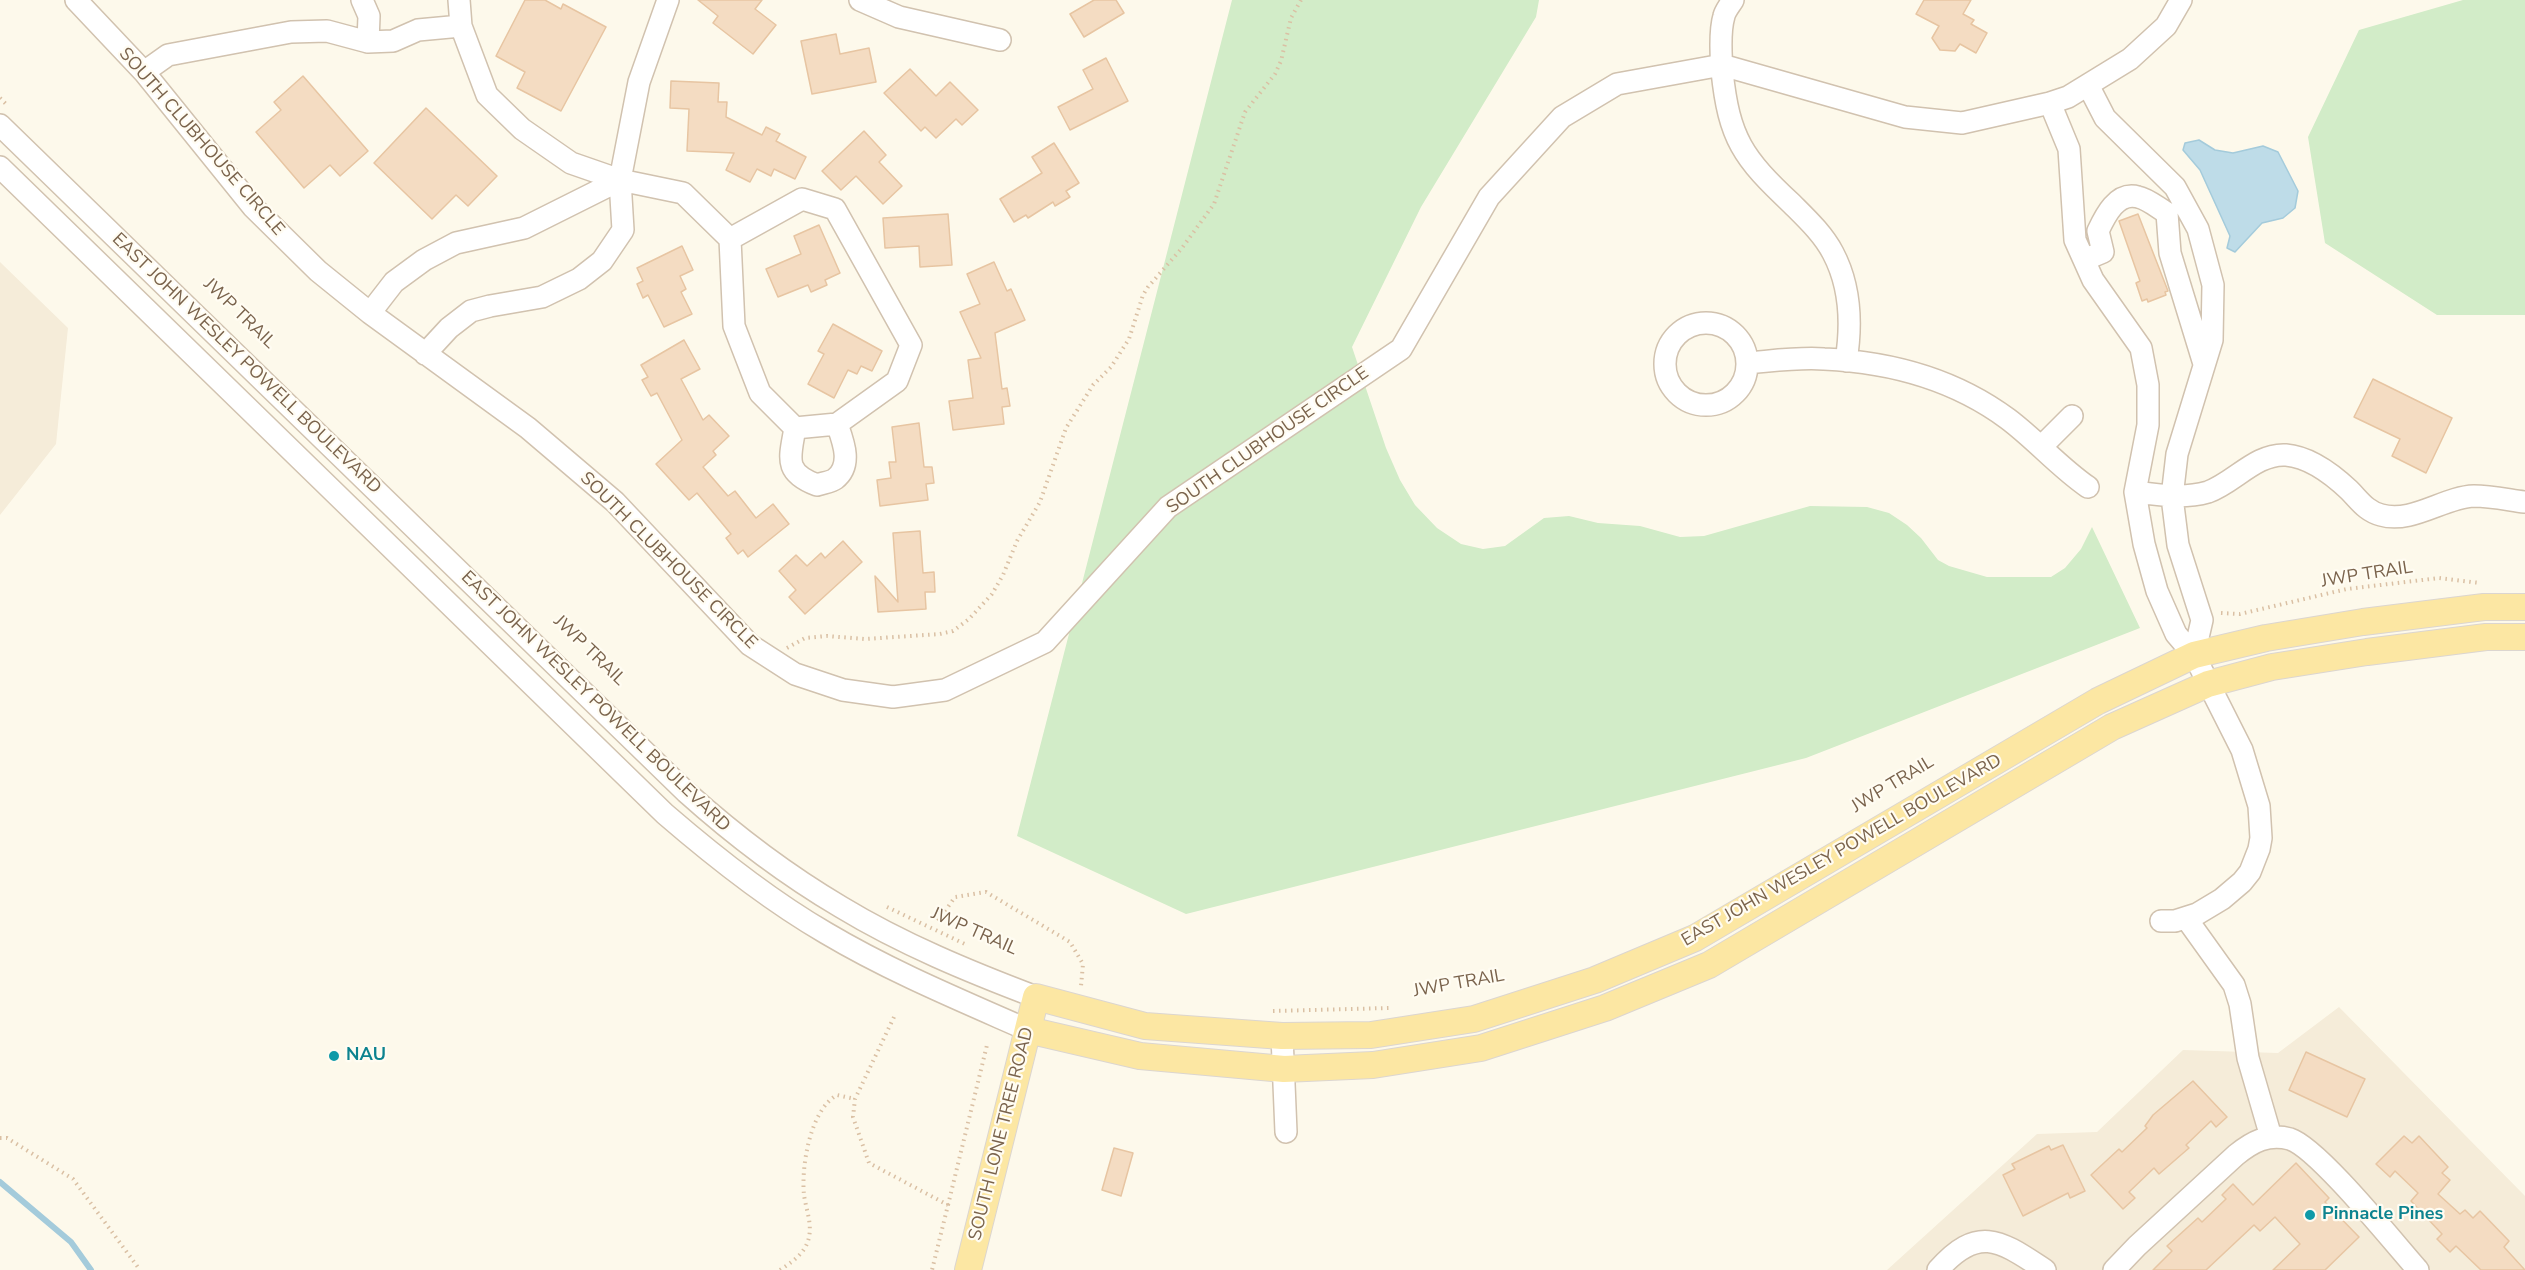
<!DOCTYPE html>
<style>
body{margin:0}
canvas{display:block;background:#fdf9eb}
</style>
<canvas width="2525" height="1270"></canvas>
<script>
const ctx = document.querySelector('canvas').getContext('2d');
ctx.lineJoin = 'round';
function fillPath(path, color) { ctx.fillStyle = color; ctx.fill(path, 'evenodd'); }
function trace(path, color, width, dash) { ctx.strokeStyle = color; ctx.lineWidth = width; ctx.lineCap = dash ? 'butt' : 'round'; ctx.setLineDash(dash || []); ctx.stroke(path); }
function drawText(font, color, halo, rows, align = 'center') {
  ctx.font = font + ' "Nunito Sans",sans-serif'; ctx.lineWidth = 4.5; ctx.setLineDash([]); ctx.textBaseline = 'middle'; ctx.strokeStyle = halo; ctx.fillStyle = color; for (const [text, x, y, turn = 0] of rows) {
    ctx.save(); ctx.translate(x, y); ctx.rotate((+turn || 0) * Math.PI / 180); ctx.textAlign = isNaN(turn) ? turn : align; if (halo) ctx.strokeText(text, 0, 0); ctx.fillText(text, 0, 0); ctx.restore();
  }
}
fillPath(new Path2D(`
 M 0,262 L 68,328 L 56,444 L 0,515 Z
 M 2339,1007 L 2525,1196 L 2525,1270 L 1887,1270 L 2037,1134 L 2097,1132 L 2183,1050 L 2278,1053 Z`), '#f5ecd9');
fillPath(new Path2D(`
 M 1232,0 L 1539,0 L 1536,17 L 1421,207 L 1352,347 L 1386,448 L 1400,480 L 1415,505 L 1437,528 L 1461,544 L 1483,549 L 1505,546 L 1544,518 L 1569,516 L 1598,523 L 1640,526 L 1680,537 L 1704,536 L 1810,506 L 1867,507 L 1889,513 L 1907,525 L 1921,538 L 1938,560 L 1949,566 L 1987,577 L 2051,577 L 2065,568 L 2081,549 L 2092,527 L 2140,628 L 1806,758 L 1186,914 L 1017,836 Z
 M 2463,0 L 2525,0 L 2525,315 L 2437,315 L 2325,243 L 2308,137 L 2359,30 Z`), '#d2ecc8');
const water = new Path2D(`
 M 2199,140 L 2215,150 L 2233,153 L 2263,146 L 2278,152 L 2298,191 L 2295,208 L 2283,218 L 2262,223 L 2235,252 L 2227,248 L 2230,236 L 2200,170 L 2183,150 L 2185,143 Z`);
fillPath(water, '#bedce8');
trace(water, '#a4cbdb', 1.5);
trace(new Path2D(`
 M 0,1182 L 71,1242 L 91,1270`), '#a4cbdb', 6);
const building = new Path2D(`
 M 525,0 L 545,0 L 561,9 L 563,4 L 606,27 L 561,111 L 517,88 L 525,72 L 496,56 Z
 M 698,0 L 762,0 L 755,9 L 776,25 L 753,54 L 713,23 L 718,16 Z
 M 1094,0 L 1116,0 L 1124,13 L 1084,37 L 1070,14 Z
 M 1924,0 L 1971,0 L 1963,14 L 1974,20 L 1971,24 L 1987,33 L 1976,53 L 1960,44 L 1955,51 L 1940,50 L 1932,38 L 1939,26 L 1916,14 Z
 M 836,34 L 840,54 L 869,48 L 876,82 L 812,94 L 801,41 Z
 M 1106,58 L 1128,101 L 1070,130 L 1058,107 L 1093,89 L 1083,70 Z
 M 910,69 L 936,96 L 950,82 L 978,110 L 962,125 L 956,119 L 936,138 L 925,127 L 921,131 L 884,93 Z
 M 303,76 L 368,151 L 340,176 L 330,165 L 304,188 L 256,132 L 281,110 L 274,102 Z
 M 671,81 L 719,83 L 718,102 L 727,102 L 726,117 L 762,135 L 766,127 L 780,134 L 776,141 L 806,157 L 795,179 L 774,169 L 771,176 L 757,169 L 750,182 L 726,170 L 734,153 L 687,151 L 689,109 L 670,108 Z
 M 426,108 L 497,176 L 468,206 L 456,195 L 432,219 L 374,163 Z
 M 864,131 L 886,155 L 879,162 L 902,186 L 883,204 L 856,176 L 841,190 L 822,171 Z
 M 1054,143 L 1079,183 L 1066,191 L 1070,197 L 1055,206 L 1053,202 L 1028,218 L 1026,215 L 1014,222 L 1000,199 L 1042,173 L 1032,157 Z
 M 948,214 L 952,265 L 920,267 L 919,246 L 885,248 L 883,218 Z
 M 2138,214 L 2168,291 L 2165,292 L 2166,295 L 2148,302 L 2147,299 L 2142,301 L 2136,283 L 2140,281 L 2119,221 Z
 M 819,225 L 840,273 L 825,280 L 827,285 L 811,292 L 808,285 L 778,297 L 766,269 L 801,254 L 794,236 Z
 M 682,246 L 693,270 L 680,276 L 686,289 L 681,292 L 692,314 L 664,327 L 648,295 L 643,298 L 637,284 L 643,281 L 637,268 Z
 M 994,262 L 1007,291 L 1011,289 L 1025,320 L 995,333 L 1002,389 L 1007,388 L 1010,406 L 1002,407 L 1004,424 L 953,430 L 949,401 L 973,398 L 968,360 L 981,358 L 960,312 L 980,304 L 967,274 Z
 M 833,324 L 882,351 L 872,371 L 861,366 L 857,374 L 848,370 L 834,398 L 808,384 L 824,354 L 818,351 Z
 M 684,340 L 700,369 L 681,379 L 703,420 L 709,415 L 729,436 L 713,451 L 716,455 L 703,467 L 728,496 L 735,491 L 756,518 L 773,504 L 789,524 L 748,557 L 743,550 L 738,554 L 726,538 L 731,534 L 697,493 L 689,500 L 656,464 L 682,440 L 657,393 L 651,396 L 642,380 L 648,377 L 641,365 Z
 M 2373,379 L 2452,418 L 2426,473 L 2392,456 L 2400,439 L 2354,417 Z
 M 919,423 L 924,467 L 932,467 L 934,483 L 926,484 L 928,500 L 880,506 L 877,480 L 891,478 L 889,462 L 896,462 L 892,427 Z
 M 920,531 L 923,573 L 934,572 L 935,592 L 925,592 L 926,609 L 878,612 L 875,576 L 898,602 L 893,533 Z
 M 843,541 L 862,562 L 805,614 L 789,597 L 796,590 L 779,571 L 796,555 L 807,566 L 821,553 L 825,558 Z
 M 2306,1052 L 2365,1079 L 2347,1117 L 2289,1090 Z
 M 2193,1081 L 2227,1117 L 2216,1127 L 2211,1121 L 2186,1145 L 2189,1148 L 2159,1174 L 2154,1168 L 2129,1192 L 2135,1198 L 2123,1209 L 2091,1175 L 2119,1149 L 2122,1152 L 2147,1128 L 2145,1126 L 2153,1115 Z
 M 2404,1136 L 2412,1143 L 2419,1136 L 2448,1167 L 2442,1173 L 2450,1180 L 2438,1194 L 2460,1214 L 2465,1210 L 2473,1218 L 2480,1211 L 2509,1241 L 2504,1247 L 2525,1270 L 2481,1270 L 2456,1246 L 2450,1252 L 2437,1239 L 2442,1234 L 2411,1201 L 2418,1193 L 2395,1171 L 2390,1177 L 2376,1164 Z
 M 2063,1145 L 2085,1191 L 2070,1198 L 2068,1193 L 2023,1216 L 2003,1175 L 2015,1169 L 2012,1164 L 2049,1146 L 2051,1150 Z
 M 1114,1148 L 1133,1153 L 1121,1196 L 1102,1190 Z
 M 2296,1163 L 2329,1198 L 2325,1202 L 2359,1237 L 2325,1270 L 2273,1270 L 2300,1244 L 2275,1217 L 2260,1231 L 2254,1225 L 2206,1270 L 2153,1270 L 2172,1251 L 2167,1246 L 2198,1218 L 2202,1222 L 2226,1199 L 2222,1195 L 2233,1184 L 2253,1205 Z`);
fillPath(building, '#f4dcc2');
trace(building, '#e7c5a2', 1.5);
const minor = new Path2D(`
 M 76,0 L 144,72 L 253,207 L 318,271 L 370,313 L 528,428 L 615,502 L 750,645 L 795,674 L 843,690 L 893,697 L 945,690 L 1045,642 L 1168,507 L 1401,349 L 1489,197 L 1562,117 L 1617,84 L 1722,65 L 1905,117 L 1962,123 L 2050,103 L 2068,97 L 2130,59 L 2166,26 L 2181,0
 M 362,0 L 369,16 L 368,42
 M 459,0 L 461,26 L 487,95 L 522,129 L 571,163 L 620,180 L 683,193 L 730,239 L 734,326 L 760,393 L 795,428 L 837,424 L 897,381 L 911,345 L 835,209 L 802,199 L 730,239
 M 860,0 L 899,17 L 1000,40
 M 1733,0 C 1730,5 1725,11 1724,16 C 1720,29 1721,57 1722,71 C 1729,139 1743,158 1792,204 C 1807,219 1823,234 1833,253 C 1851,287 1852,324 1846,361
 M 144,72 L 168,55 L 291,32 L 327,31 L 368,42 L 393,41 L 418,30 L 461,26
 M 2088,85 L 2105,118 L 2175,187 L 2198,229 L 2213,285 L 2212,340 L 2177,454 L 2172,497 L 2178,545 L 2202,620 L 2194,655
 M 2050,103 L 2069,149 L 2075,240 L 2093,280 L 2141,348 L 2148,385 L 2148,425 L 2135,492 L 2144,544 L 2157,591 L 2176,634 L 2194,655 L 2242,750 L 2259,806 L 2261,838 L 2259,849 L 2250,872 L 2242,882 L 2222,899 L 2197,914 L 2175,921 L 2161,921
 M 0,125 L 686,792 C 734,835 785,874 841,907 C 902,944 970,972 1036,997
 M 0,167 L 665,814 C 716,858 769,900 826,933 C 890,971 960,1000 1028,1030
 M 2167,213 L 2170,253 L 2204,364
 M 2084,260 L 2103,252 L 2098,231 C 2105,216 2117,191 2138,197 C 2148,199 2158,208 2167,213
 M 370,313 L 394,282 L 424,260 L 456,243 L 524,228 L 620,180
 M1665 364a41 41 0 1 1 82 0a41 41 0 1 1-82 0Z
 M 425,354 L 449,328 L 471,311 L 490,306 L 542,297 L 579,279 L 602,261 L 623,230 L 620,180 L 639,82 L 668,0
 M 1747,363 C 1772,361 1799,357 1824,359 C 1891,362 1954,379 2008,419 C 2036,440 2059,467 2088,487
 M 795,428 C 790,458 783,472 817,485 C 822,483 831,482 835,479 C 853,465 843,441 837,424
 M 2041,447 L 2072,416
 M 2135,492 C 2159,495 2184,499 2208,492 C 2234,483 2256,453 2286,455 C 2310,457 2332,474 2349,490 C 2360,501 2366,511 2381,515 C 2412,524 2444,497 2474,496 C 2491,496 2509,500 2525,502
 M 2186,918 L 2234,985 L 2240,1004 L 2248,1058 L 2271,1137
 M 1282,1036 L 1286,1132
 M 1938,1270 C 1979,1223 2002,1242 2045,1270
 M 2114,1270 L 2137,1246 L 2236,1155 C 2252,1142 2268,1133 2290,1139 C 2318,1148 2394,1243 2418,1270`);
const major = new Path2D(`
 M 1028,1030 L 1140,1056 L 1284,1069 L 1373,1065 L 1481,1048 L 1605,1008 L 1709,965 L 2112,727 L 2208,684 L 2272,667 L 2367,652 L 2486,637 L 2525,637
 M 968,1270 L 1036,997 L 1145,1026 L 1282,1036 L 1371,1035 L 1474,1019 L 1595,980 L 1695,938 L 2098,701 L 2194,655 L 2266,638 L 2363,622 L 2484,607 L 2525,607`);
trace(minor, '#d1c2af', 24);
trace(major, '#dcd6d0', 28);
trace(new Path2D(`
 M 0,98 L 8,106
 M 2221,613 L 2240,614 L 2347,589 L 2439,578 L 2480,583
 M 787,648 L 805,638 L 827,636 L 865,639 L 940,634 L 953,631 L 969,619 L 992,594 L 1003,575 L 1017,541 L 1040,502 L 1066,428 L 1093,385 L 1111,367 L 1129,339 L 1143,295 L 1148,287 L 1182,248 L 1214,204 L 1245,112 L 1275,74 L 1281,61 L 1291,18 L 1301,0
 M 887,907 L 967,945
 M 938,921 L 955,897 L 986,892 L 1070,942 L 1083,964 L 1081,986
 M 1273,1011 L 1389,1008
 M 894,1017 L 855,1099 L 853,1117 L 869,1163 L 948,1205 L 932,1270
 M 0,1138 L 7,1138 L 73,1179 L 140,1270
 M 948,1205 L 987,1045
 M 780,1270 C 792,1262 806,1253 809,1237 C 812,1223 806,1209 804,1195 C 801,1167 810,1110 837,1095 L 855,1099`), '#dac0a4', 4, [1.5, 4.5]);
trace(minor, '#fff', 21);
trace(major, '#fce7a3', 26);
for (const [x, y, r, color] of [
 [334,1056,6,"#0f9aa8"],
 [2310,1215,6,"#0f9aa8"]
]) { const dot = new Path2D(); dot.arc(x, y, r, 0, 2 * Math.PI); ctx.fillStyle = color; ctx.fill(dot); trace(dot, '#fffcf2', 2); }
drawText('18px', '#7a634c', '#fffcf2', [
 ["SOUTH CLUBHOUSE CIRCLE",201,142,49],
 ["JWP TRAIL",239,314,44],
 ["EAST JOHN WESLEY POWELL BOULEVARD",246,364,44],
 ["SOUTH CLUBHOUSE CIRCLE",1268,441,-35],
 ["SOUTH CLUBHOUSE CIRCLE",668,561,45],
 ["JWP TRAIL",2367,575,-9],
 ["JWP TRAIL",589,651,44],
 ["EAST JOHN WESLEY POWELL BOULEVARD",595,702,44],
 ["JWP TRAIL",1893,785,-31],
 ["EAST JOHN WESLEY POWELL BOULEVARD",1842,851,-30],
 ["JWP TRAIL",974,932,24],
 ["JWP TRAIL",1459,984,-10],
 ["SOUTH LONE TREE ROAD",1002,1134,-76]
]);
drawText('bold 18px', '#0d838f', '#fffcf2', [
 ["NAU",346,1056],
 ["Pinnacle Pines",2322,1215]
], 'left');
</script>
